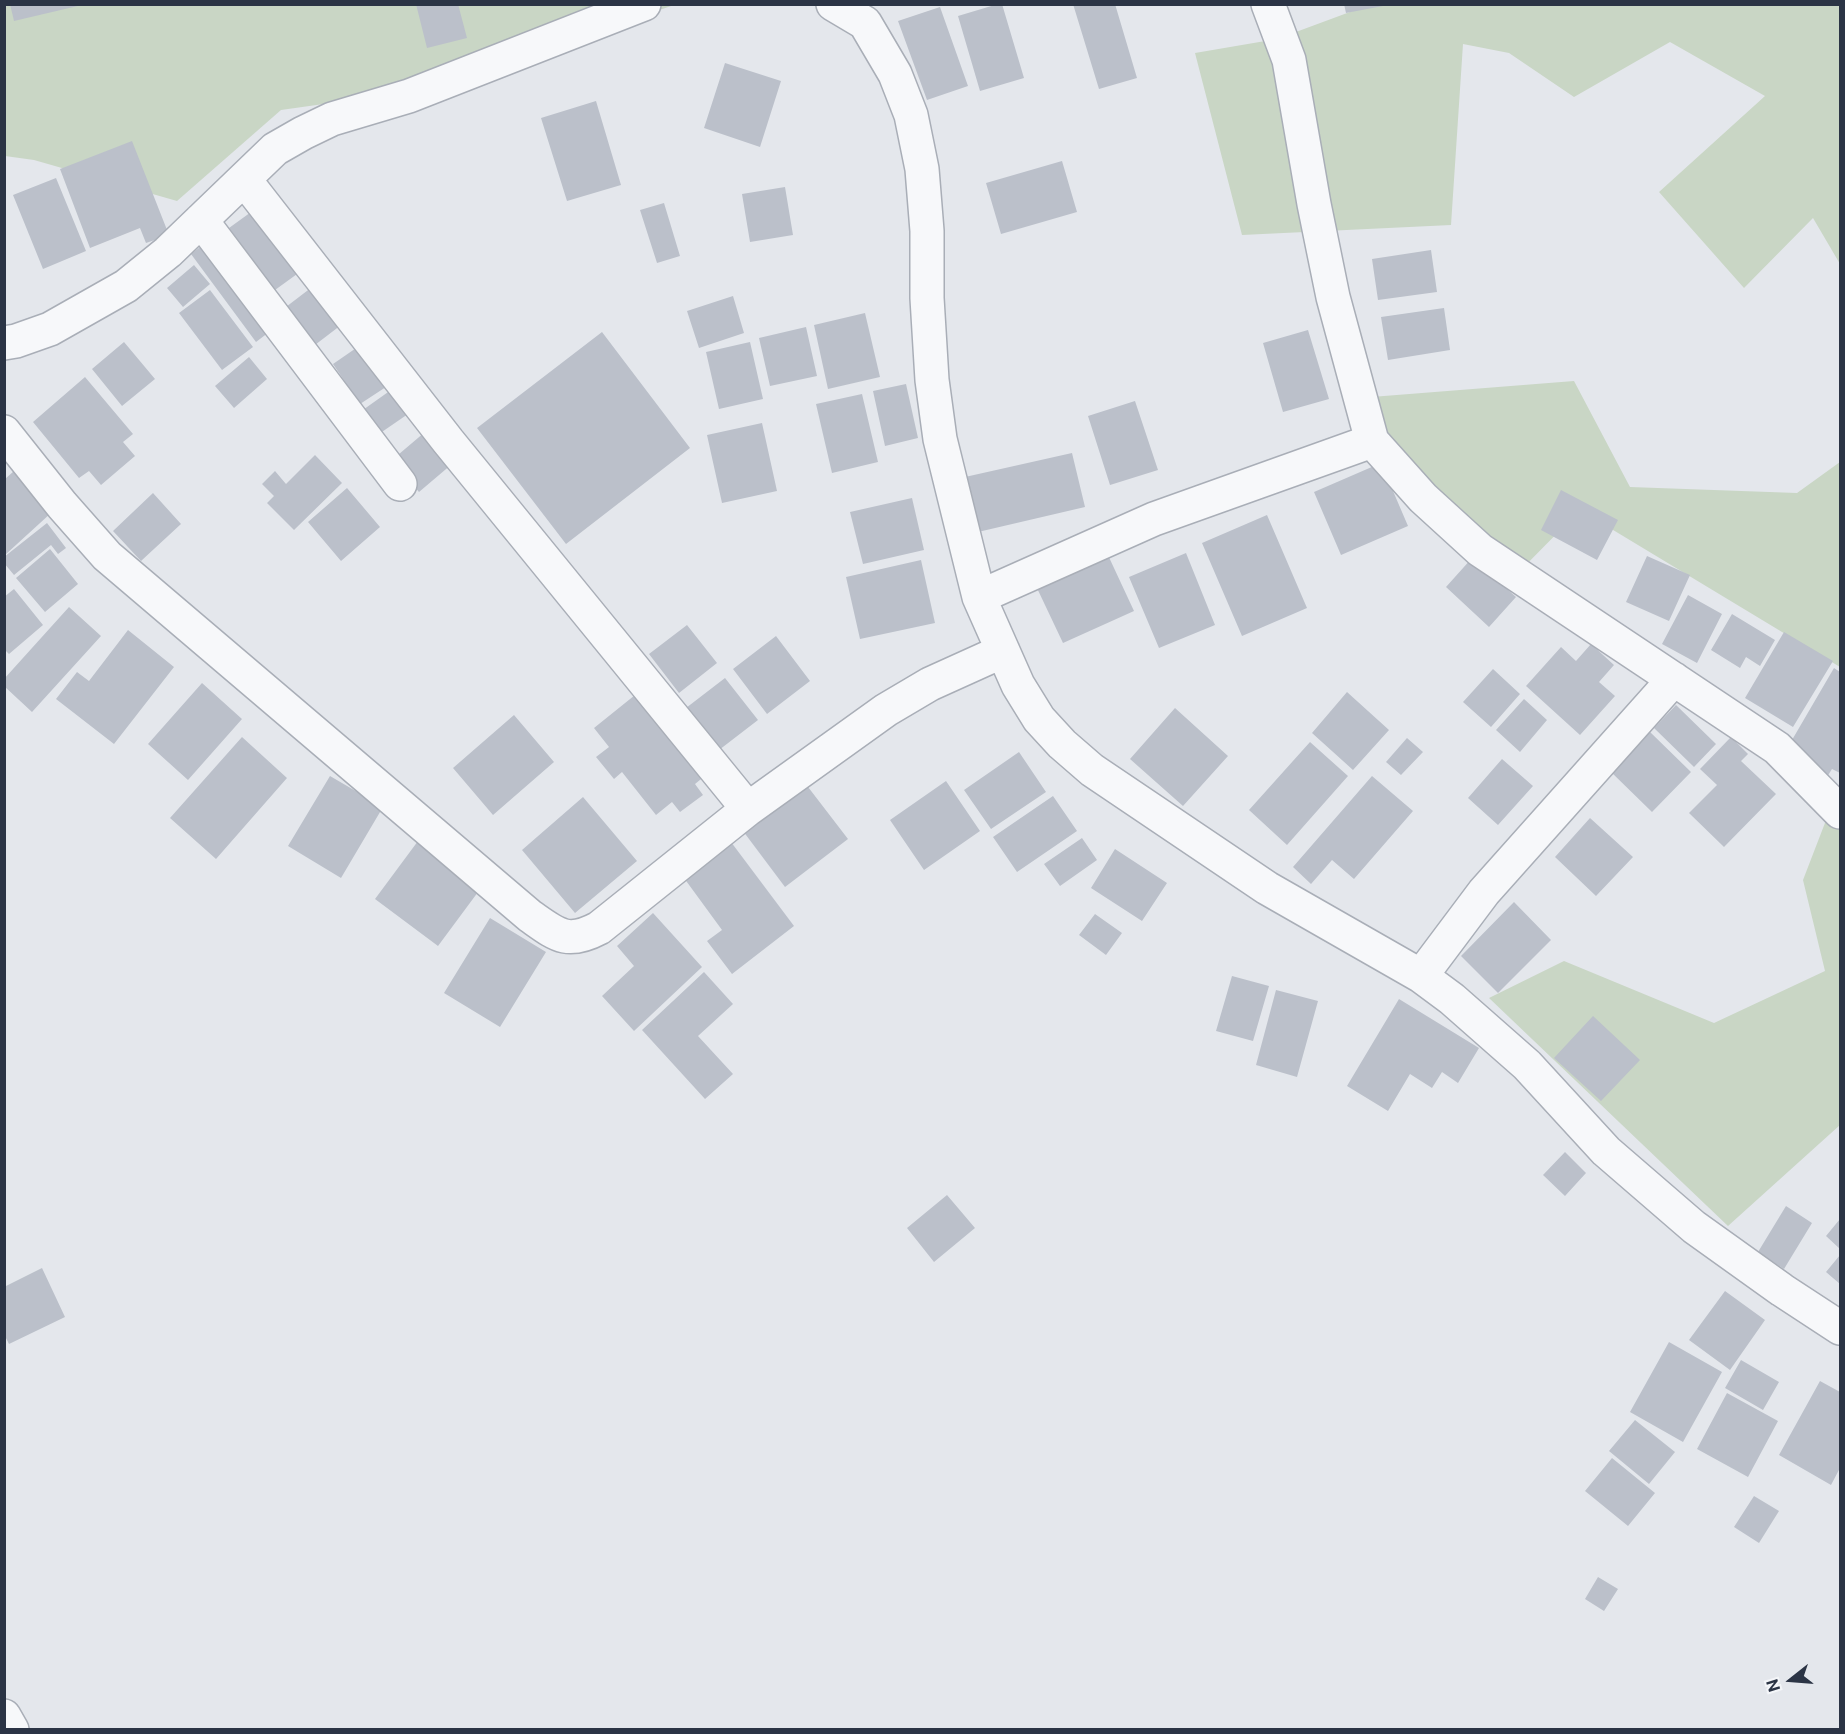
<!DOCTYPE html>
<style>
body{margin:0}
#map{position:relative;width:1845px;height:1734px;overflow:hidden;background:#e4e7ec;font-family:"Public Sans",sans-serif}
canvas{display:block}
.frame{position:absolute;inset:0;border:6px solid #2b3445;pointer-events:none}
.north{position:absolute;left:1761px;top:1650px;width:60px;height:60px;-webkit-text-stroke:4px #f4f6f9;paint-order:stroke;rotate:253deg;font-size:16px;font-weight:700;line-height:24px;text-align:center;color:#2b3445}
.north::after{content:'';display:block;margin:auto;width:21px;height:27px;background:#2b3445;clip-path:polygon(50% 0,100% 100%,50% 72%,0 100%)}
</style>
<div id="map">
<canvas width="1845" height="1734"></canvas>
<div class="frame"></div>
<div class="north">N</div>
</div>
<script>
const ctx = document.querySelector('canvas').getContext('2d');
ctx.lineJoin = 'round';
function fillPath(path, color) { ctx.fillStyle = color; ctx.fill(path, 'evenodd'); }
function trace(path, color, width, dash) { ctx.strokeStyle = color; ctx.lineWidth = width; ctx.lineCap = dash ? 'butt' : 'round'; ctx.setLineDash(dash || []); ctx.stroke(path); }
fillPath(new Path2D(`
 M 5,5 L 688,5 L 671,6 L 437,88 L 281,110 L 177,201 L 34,160 L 5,156 Z
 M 1363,5 L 1840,5 L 1840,264 L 1813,218 L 1744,288 L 1659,192 L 1765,96 L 1670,42 L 1574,97 L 1509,53 L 1463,44 L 1451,225 L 1242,235 L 1195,53 L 1277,39 L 1358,9 Z
 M 1574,381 L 1630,487 L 1797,493 L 1840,462 L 1840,667 L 1580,510 L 1515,576 L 1346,399 Z
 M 1840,784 L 1840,1125 L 1728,1226 L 1489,998 L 1564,961 L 1714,1023 L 1825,971 L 1803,880 Z`), '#c9d6c5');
fillPath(new Path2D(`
 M 10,4 L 82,4 L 82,5 L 14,21 Z
 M 416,4 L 458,4 L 467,38 L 427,48 Z
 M 998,4 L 1002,4 L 1024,78 L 980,91 L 958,16 Z
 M 1073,4 L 1115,4 L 1137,78 L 1099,89 Z
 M 1344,4 L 1383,4 L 1383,6 L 1346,13 Z
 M 940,7 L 968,86 L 927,100 L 898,21 Z
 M 725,63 L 781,81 L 760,147 L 704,128 Z
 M 596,101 L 621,185 L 567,201 L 541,118 Z
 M 132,141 L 169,235 L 146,243 L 140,228 L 90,248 L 60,169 Z
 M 1062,161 L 1077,212 L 1001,234 L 986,183 Z
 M 56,178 L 86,251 L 43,269 L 13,195 Z
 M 785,187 L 793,235 L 750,242 L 742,194 Z
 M 664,203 L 680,256 L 657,263 L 640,210 Z
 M 258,207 L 304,269 L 275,290 L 229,228 Z
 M 212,238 L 277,326 L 256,342 L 191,254 Z
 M 1431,250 L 1437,292 L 1378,300 L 1372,259 Z
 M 194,265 L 210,284 L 183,307 L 167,288 Z
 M 316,284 L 345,322 L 311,348 L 282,310 Z
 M 210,290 L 253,347 L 222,370 L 179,313 Z
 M 733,296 L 744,333 L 699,348 L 687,311 Z
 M 1444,308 L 1450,350 L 1388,360 L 1381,317 Z
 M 865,313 L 880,377 L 828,389 L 814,325 Z
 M 806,327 L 817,376 L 770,386 L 759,338 Z
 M 1308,330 L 1329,399 L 1283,412 L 1263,343 Z
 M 602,332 L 690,448 L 566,544 L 477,428 Z
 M 124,342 L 155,379 L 122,406 L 92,369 Z
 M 750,342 L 763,399 L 719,409 L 706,352 Z
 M 362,344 L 389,385 L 360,404 L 333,364 Z
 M 249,357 L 267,379 L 234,408 L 215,386 Z
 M 85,377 L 133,434 L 123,442 L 135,456 L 101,485 L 89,471 L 79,478 L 33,422 Z
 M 906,384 L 918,438 L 885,446 L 873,391 Z
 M 391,390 L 408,414 L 376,436 L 360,412 Z
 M 862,394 L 878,462 L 832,473 L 816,404 Z
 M 1135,401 L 1158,470 L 1110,485 L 1088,416 Z
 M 762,423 L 777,491 L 722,503 L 707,435 Z
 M 425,432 L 452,464 L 419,492 L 392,460 Z
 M 1072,453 L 1085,507 L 978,532 L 965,477 Z
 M 315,455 L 342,483 L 294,530 L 267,503 L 274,496 L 262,484 L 275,471 L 286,484 Z
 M 1381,463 L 1408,526 L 1341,555 L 1314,492 Z
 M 14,471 L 51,513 L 5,555 L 5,479 Z
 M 347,488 L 380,527 L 341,561 L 308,522 Z
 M 1561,490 L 1618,520 L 1597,560 L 1541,530 Z
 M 153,493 L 181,524 L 141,561 L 113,531 Z
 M 912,498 L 924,550 L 863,564 L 850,512 Z
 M 1267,515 L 1307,608 L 1242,636 L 1202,543 Z
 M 47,523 L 66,548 L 58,554 L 51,545 L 14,575 L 4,563 L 4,557 Z
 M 50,549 L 78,584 L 45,612 L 16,578 Z
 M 1107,553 L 1134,611 L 1063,643 L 1036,586 Z
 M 1186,553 L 1215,625 L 1159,648 L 1129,577 Z
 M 1647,556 L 1690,575 L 1669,621 L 1626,602 Z
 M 1472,558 L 1516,597 L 1489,627 L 1446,587 Z
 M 921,560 L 935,623 L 860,639 L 846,577 Z
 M 14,589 L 43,625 L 9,654 L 4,649 L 4,597 Z
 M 1688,595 L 1722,614 L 1697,663 L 1662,644 Z
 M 69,607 L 101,636 L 32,712 L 4,686 L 4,679 Z
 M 1732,614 L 1775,640 L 1760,666 L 1746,657 L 1740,668 L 1711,650 Z
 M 687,625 L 717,663 L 679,693 L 649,654 Z
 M 128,630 L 174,667 L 114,744 L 56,699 L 77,672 L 89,681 Z
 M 1784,632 L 1833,661 L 1793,727 L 1745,698 Z
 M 776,636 L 810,681 L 767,714 L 733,669 Z
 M 1591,644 L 1614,665 L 1599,682 L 1615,696 L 1580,735 L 1526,686 L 1561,647 L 1576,661 Z
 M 1834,668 L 1840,672 L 1840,773 L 1832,769 L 1827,777 L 1785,752 Z
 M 1493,669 L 1520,694 L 1491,727 L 1463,702 Z
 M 725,678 L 758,720 L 719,750 L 686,708 Z
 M 202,683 L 242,719 L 188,780 L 148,744 Z
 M 640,691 L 706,775 L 695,784 L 703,795 L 680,812 L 672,802 L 656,815 L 622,772 L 614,779 L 596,757 L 609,747 L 594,728 Z
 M 1347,692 L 1389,730 L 1353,770 L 1312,733 Z
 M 1524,699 L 1547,720 L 1520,752 L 1496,730 Z
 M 1676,705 L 1716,744 L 1694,767 L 1654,728 Z
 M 1175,708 L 1228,756 L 1183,806 L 1130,759 Z
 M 514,715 L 554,762 L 493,815 L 453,768 Z
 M 1649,731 L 1691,772 L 1652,812 L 1610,771 Z
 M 242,737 L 287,778 L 216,859 L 170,818 Z
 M 1731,737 L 1748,754 L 1741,761 L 1776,794 L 1724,847 L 1689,813 L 1717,785 L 1700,769 Z
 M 1407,738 L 1423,752 L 1401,775 L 1386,762 Z
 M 1310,742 L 1348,776 L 1287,845 L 1249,810 Z
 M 1019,752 L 1046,792 L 991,829 L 964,790 Z
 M 1502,759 L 1533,786 L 1498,825 L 1468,798 Z
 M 330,776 L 383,807 L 341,878 L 288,846 Z
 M 1372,776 L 1413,811 L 1354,879 L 1332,860 L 1311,884 L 1293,867 Z
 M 946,781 L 980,831 L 924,870 L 890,820 Z
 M 805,783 L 848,839 L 785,887 L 743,831 Z
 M 1053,796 L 1077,831 L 1017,872 L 993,837 Z
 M 583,797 L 637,861 L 575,913 L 522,850 Z
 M 1590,818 L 1633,857 L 1596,896 L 1555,857 Z
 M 1082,838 L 1097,860 L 1060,886 L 1044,864 Z
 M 418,841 L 481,888 L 438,946 L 375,899 Z
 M 731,842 L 794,926 L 732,974 L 707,941 L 722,930 L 684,878 Z
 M 1115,849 L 1167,883 L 1142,921 L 1091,888 Z
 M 1514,902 L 1551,940 L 1498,993 L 1461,956 Z
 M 653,913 L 702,967 L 634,1031 L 602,996 L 634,966 L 617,946 Z
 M 1095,914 L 1122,933 L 1106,955 L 1079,935 Z
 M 490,918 L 546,952 L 500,1027 L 444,993 Z
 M 704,972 L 733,1004 L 698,1036 L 733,1074 L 705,1099 L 642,1030 Z
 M 1232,976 L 1269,986 L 1253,1041 L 1216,1031 Z
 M 1276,990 L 1318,1001 L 1297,1077 L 1256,1065 Z
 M 1399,999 L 1479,1048 L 1458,1083 L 1442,1072 L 1432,1088 L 1410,1074 L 1388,1111 L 1347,1086 Z
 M 1593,1016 L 1640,1060 L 1601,1101 L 1554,1058 Z
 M 1565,1152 L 1586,1173 L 1565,1196 L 1543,1175 Z
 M 947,1195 L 975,1228 L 934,1262 L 907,1228 Z
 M 1786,1206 L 1812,1223 L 1784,1269 L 1758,1252 Z
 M 1840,1219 L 1840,1249 L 1826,1236 Z
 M 1840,1255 L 1840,1284 L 1826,1272 Z
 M 42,1268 L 65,1317 L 9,1344 L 4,1334 L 4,1287 Z
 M 1725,1291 L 1765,1320 L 1730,1370 L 1689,1340 Z
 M 1669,1342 L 1722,1372 L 1683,1442 L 1630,1412 Z
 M 1741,1360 L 1779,1382 L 1763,1410 L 1725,1388 Z
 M 1820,1381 L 1840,1392 L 1840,1468 L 1831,1485 L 1779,1455 Z
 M 1727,1393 L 1778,1421 L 1748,1477 L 1697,1449 Z
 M 1635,1420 L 1675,1452 L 1649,1484 L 1609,1451 Z
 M 1612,1458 L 1655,1493 L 1628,1526 L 1585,1491 Z
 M 1754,1496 L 1779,1511 L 1759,1543 L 1734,1527 Z
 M 1598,1577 L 1618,1589 L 1604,1611 L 1585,1599 Z`), '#bbc0ca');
const minor = new Path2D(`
 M 833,4 L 865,23 L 895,74 L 911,115 L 922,169 L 927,231 L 927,298 L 932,380 L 940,439 L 979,597 L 1018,685 L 1039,719 L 1062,744 L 1092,770 L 1267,888 L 1421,976 L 1452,999 L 1527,1065 L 1606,1151 L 1694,1227 L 1782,1290 L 1840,1328
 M 1268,4 L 1289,60 L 1314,204 L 1333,297 L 1372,441 L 1423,498 L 1480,550 L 1777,748 L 1840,812
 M 244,179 L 448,441 L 748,809
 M 201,220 L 400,484
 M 4,343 L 16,341 L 50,329 L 126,286 L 168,252 L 275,149 L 303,133 L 332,119 L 409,96 L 644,4
 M 4,432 L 62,505 L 107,556 L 530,916 C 557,935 567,945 599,928 L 748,809 L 886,710 L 930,684 L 1003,651
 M 979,597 L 1154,519 L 1372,441
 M 1421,976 L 1484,892 L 1674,679
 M 4,1716 L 12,1730`);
trace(minor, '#a9aeb7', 36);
trace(minor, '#f7f8fa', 33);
</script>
